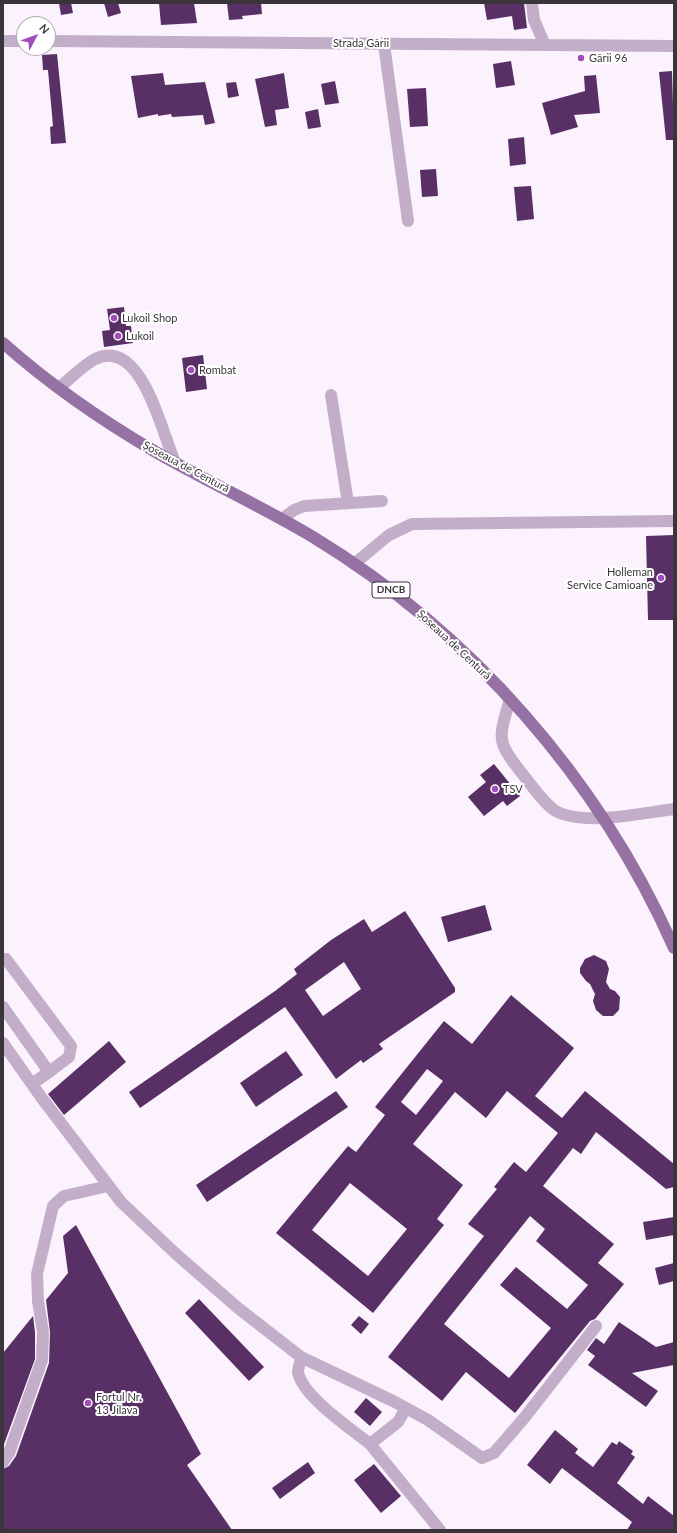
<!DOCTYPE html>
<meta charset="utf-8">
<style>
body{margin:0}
#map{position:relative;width:677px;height:1533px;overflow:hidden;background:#fbf2fe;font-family:Lato,sans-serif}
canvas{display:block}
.frame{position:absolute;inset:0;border:4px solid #39353b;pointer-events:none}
.north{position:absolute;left:16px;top:16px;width:40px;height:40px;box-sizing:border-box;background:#fff;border:1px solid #b0aeb1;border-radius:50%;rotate:49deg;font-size:11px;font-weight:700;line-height:16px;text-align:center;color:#39353b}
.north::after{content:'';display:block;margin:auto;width:14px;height:18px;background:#a14ebd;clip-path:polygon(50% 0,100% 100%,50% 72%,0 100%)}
</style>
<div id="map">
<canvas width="677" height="1533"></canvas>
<div class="frame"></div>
<div class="north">N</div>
</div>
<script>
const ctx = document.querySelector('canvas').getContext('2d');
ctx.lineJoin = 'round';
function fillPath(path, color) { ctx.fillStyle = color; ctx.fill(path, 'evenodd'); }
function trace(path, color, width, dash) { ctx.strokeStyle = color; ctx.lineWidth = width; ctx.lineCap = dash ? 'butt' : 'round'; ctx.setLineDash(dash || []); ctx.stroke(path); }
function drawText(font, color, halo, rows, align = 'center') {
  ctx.font = font + ' Lato,sans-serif'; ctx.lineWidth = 4; ctx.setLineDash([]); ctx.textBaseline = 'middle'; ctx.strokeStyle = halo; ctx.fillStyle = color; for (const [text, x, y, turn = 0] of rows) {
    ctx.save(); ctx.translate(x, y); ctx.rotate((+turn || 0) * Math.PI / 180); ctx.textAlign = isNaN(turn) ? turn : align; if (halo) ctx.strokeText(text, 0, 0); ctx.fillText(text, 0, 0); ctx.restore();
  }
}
fillPath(new Path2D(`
 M 59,3 L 71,3 L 73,13 L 61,15 Z
 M 104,3 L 118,3 L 121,13 L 108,17 Z
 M 159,3 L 194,3 L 197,23 L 161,25 Z
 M 227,3 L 261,3 L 262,14 L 242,16 L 243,19 L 229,20 Z
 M 484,3 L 524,3 L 527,28 L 514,30 L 512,16 L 487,20 Z
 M 57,54 L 66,143 L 51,144 L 50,127 L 53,126 L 48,70 L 43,70 L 42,55 Z
 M 511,61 L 515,85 L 496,88 L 493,64 Z
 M 672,71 L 674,140 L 666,140 L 659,72 Z
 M 163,73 L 165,85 L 205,82 L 215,123 L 205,125 L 203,115 L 172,117 L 171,114 L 158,116 L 158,114 L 138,118 L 131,76 Z
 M 284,73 L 289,108 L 275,110 L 277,125 L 265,127 L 255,79 Z
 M 596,75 L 600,113 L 574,115 L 578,127 L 551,135 L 542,103 L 585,91 L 584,76 Z
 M 335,81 L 339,103 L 325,105 L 321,84 Z
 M 236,82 L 239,96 L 228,98 L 226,83 Z
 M 426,88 L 428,126 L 410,127 L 407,89 Z
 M 318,109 L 321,127 L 308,129 L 305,112 Z
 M 524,137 L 526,164 L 510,166 L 508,139 Z
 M 436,169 L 438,196 L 422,197 L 420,170 Z
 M 531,186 L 534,219 L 517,221 L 514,187 Z
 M 124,307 L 126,326 L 131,326 L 133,343 L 104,347 L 102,331 L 110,330 L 107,309 Z
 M 203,355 L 207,389 L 186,392 L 182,358 Z
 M 674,535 L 674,620 L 648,620 L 646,536 Z
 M 494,764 L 520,796 L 507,806 L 503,801 L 484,816 L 468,797 L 486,782 L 480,775 Z
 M 485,905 L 492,930 L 448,942 L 441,917 Z
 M 405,911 L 455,988 L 455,992 L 379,1044 L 383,1049 L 363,1063 L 361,1060 L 336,1079 L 285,1007 L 140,1108 L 129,1092 L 275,991 L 297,974 L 294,969 L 331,940 L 364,919 L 372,932 ZM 344,962 L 361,989 L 323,1016 L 305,990 Z
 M 594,955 L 606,961 L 609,969 L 606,982 L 610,989 L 615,991 L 620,997 L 619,1010 L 613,1016 L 603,1016 L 596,1010 L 593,1001 L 595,994 L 590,984 L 586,981 L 580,973 L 580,968 L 585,959 Z
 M 511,995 L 574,1048 L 535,1096 L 562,1118 L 585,1091 L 674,1164 L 674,1187 L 666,1189 L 596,1132 L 581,1154 L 573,1148 L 543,1186 L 614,1244 L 598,1263 L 624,1284 L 595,1319 L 590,1321 L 515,1413 L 466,1372 L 442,1401 L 388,1357 L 484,1236 L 468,1224 L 497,1189 L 494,1187 L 514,1162 L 526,1172 L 558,1133 L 507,1091 L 486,1118 L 455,1092 L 413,1144 L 463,1185 L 437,1219 L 444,1225 L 373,1313 L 276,1233 L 348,1146 L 356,1152 L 385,1115 L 375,1107 L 444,1021 L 472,1044 ZM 427,1069 L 443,1081 L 416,1115 L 401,1102 ZM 350,1183 L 407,1229 L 368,1276 L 312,1230 ZM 530,1216 L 545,1229 L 536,1241 L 588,1285 L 567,1309 L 516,1267 L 500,1285 L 551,1328 L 509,1378 L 444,1324 Z
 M 109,1041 L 126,1062 L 64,1115 L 48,1094 Z
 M 286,1051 L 303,1075 L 256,1107 L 240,1083 Z
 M 336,1091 L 348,1107 L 207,1202 L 196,1185 Z
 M 674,1217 L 674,1235 L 646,1240 L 643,1222 Z
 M 76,1225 L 201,1454 L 187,1465 L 232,1530 L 3,1530 L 3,1469 L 9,1466 L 16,1456 L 49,1363 L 50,1332 L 46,1300 L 68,1273 L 63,1236 Z
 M 674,1263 L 674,1281 L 659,1285 L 655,1268 Z
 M 199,1299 L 264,1367 L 249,1381 L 185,1313 Z
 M 33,1316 L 35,1332 L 35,1359 L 3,1447 L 3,1353 Z
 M 359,1316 L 369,1324 L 361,1334 L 351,1325 Z
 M 619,1322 L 656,1347 L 674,1342 L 674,1365 L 632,1373 L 658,1391 L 646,1407 L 588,1365 L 595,1356 L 587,1350 L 596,1338 L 604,1344 Z
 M 366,1398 L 382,1412 L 370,1426 L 354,1412 Z
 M 555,1430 L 578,1449 L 575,1453 L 593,1467 L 612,1442 L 617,1445 L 619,1441 L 633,1451 L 631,1454 L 635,1457 L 617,1483 L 643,1504 L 648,1496 L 674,1516 L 674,1530 L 627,1530 L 632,1522 L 562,1468 L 550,1484 L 527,1465 Z
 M 308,1462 L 315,1473 L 280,1499 L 272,1488 Z
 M 374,1464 L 401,1496 L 381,1513 L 354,1480 Z`), '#583065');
trace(new Path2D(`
 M 532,3 L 534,20 L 545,45
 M 3,41 L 24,41
 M 48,41 L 674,46
 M 384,44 L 408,221
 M 59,388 C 70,379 82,366 95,359 C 142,336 162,434 175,462
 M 331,395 L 348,503
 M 282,519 L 294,510 L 304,506 L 382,501
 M 354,564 L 389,535 L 412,524 L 674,521
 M 510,699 C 498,741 496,740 524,776 C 533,787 542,801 554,810 C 581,827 643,813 674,809
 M 6,959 L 71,1046 L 69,1057 L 49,1072
 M 3,1007 L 49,1072 L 32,1084
 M 3,1043 L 41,1097 L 121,1202 L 176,1254 L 238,1308 L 301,1357 L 395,1402 L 428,1420 L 482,1458 L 494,1453 L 525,1417 L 596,1326
 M 301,1357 C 301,1361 298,1368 298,1372 C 302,1396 351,1429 370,1444 L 398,1422 L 406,1408
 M 370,1444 L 440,1530
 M 3,1462 L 9,1453 L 42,1360 L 43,1332 L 38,1301 L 37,1274 L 53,1206 L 64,1196 L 108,1186`), '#c2aec9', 12);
trace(new Path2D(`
 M 3,343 C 49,384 101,420 154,451 C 206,481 261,506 313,537 C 471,633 599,779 674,948`), '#9671a3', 12);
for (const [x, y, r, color] of [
 [581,58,4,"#a14ebd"],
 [114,318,4,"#a14ebd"],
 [118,336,4,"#a14ebd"],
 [191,370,4,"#a14ebd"],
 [661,578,4,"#a14ebd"],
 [495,789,4,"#a14ebd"],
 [88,1403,4,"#a14ebd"]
]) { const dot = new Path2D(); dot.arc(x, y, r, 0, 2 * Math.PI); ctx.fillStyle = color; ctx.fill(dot); trace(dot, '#fff', 1.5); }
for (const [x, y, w] of [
 [391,590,38]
]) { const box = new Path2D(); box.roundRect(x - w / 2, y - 8, w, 16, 3); ctx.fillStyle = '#fff'; ctx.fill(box); trace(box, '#39353b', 1); }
drawText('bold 10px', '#39353b', null, [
 ["DNCB",391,590]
]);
drawText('11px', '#39353b', '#fff', [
 ["Strada Gării",361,43],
 ["Șoseaua de Centură",186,467,28],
 ["Șoseaua de Centură",454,645,43]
]);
drawText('11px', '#39353b', '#fff', [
 ["Gării 96",589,58],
 ["Lukoil Shop",122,318],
 ["Lukoil",126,336],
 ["Rombat",199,370],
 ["Holleman",653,572,"right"],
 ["Service Camioane",653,585,"right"],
 ["TSV",503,789],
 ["Fortul Nr.",96,1397],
 ["13 Jilava",96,1410]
], 'left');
</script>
